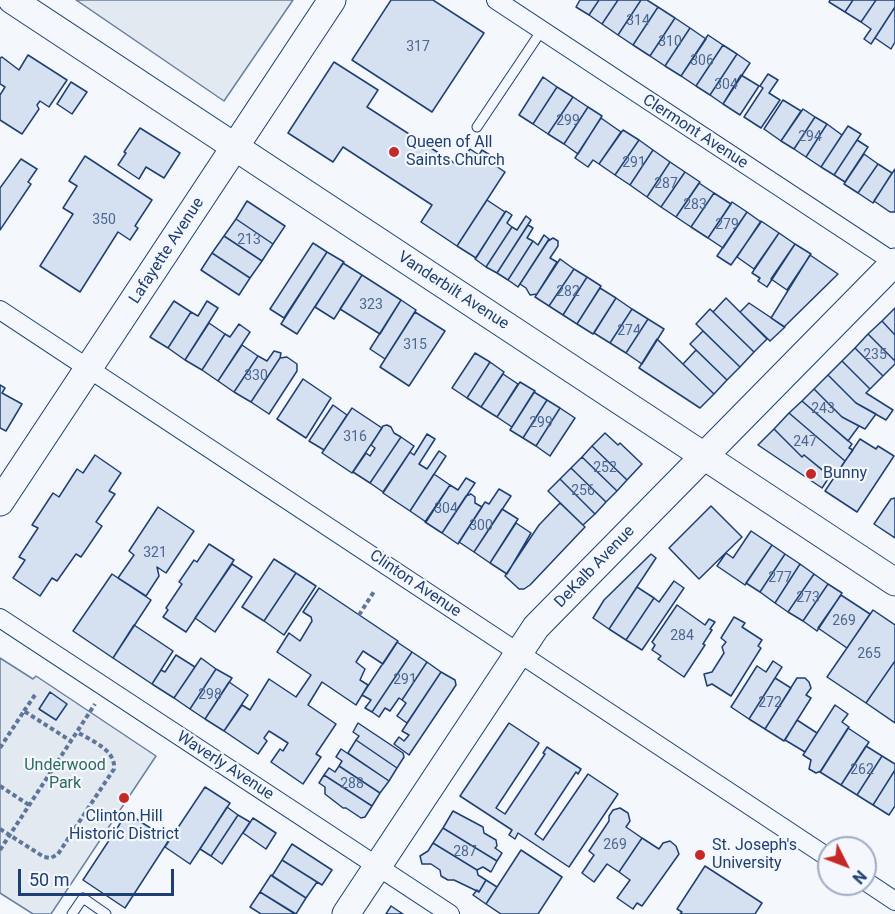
<!DOCTYPE html>
<style>
body{margin:0}
#map{position:relative;width:895px;height:914px;overflow:hidden;background:#f4f7fb;font-family:Roboto,sans-serif}
canvas{display:block}
.north{position:absolute;left:817px;top:836px;width:60px;height:60px;box-sizing:border-box;background:#f4f7fb;border:2px solid #9eadc5;border-radius:50%;rotate:132deg;font-size:16px;font-weight:700;line-height:24px;text-align:center;color:#1d3f73}
.north::after{content:'';display:block;margin:auto;width:21px;height:27px;background:#c62828;clip-path:polygon(50% 0,100% 100%,50% 72%,0 100%)}
.scale{position:absolute;left:18px;top:869px;width:156px;height:27px;box-sizing:border-box;border:3px solid #1d3f73;border-top:0;padding-left:8px;font-size:18px;line-height:21px;white-space:nowrap;color:#1d3f73;-webkit-text-stroke:4px #f4f7fb;paint-order:stroke}
</style>
<div id="map">
<canvas width="895" height="914"></canvas>
<div class="north">N</div>
<div class="scale">50 m</div>
</div>
<script>
const ctx = document.querySelector('canvas').getContext('2d');
ctx.lineJoin = 'round';
function fillPath(path, color) { ctx.fillStyle = color; ctx.fill(path, 'evenodd'); }
function trace(path, color, width, dash) { ctx.strokeStyle = color; ctx.lineWidth = width; ctx.lineCap = dash ? 'butt' : 'round'; ctx.setLineDash(dash || []); ctx.stroke(path); }
function drawText(font, color, halo, rows, align = 'center') {
  ctx.font = font + ' Roboto,sans-serif'; ctx.lineWidth = 4.5; ctx.setLineDash([]); ctx.textBaseline = 'middle'; ctx.strokeStyle = halo; ctx.fillStyle = color; for (const [text, x, y, turn = 0] of rows) {
    ctx.save(); ctx.translate(x, y); ctx.rotate((+turn || 0) * Math.PI / 180); ctx.textAlign = isNaN(turn) ? turn : align; if (halo) ctx.strokeText(text, 0, 0); ctx.fillText(text, 0, 0); ctx.restore();
  }
}
const green = new Path2D(`
 M 76,0 L 293,0 L 224,101 Z
 M 0,658 L 33,679 L 36,676 L 156,756 L 51,914 L 33,914 L 0,893 Z`);
fillPath(green, '#e3e9f0');
trace(green, '#687fa3', 1.5);
const building = new Path2D(`
 M 391,0 L 433,0 L 484,33 L 432,112 L 352,60 Z
 M 580,0 L 599,0 L 589,15 L 576,7 Z
 M 599,0 L 618,0 L 602,24 L 589,15 Z
 M 618,0 L 641,0 L 618,35 L 602,24 Z
 M 641,0 L 647,0 L 658,7 L 633,45 L 618,35 Z
 M 830,0 L 853,0 L 845,12 L 829,2 Z
 M 853,0 L 876,0 L 861,22 L 845,12 Z
 M 876,0 L 895,0 L 895,7 L 871,44 L 864,39 L 871,29 L 861,22 Z
 M 658,7 L 675,18 L 650,56 L 633,45 Z
 M 895,7 L 895,42 L 891,49 L 875,38 Z
 M 675,18 L 690,28 L 665,66 L 650,56 Z
 M 690,28 L 706,39 L 681,76 L 665,66 Z
 M 708,35 L 723,45 L 696,86 L 681,76 Z
 M 723,45 L 737,54 L 710,95 L 696,86 Z
 M 737,54 L 750,63 L 723,104 L 710,95 Z
 M 28,55 L 67,80 L 49,107 L 40,101 L 37,105 L 39,109 L 22,134 L 0,120 L 0,95 L 5,87 L 0,84 L 0,58 L 2,57 L 19,70 Z
 M 334,62 L 378,90 L 367,107 L 459,166 L 470,149 L 479,155 L 482,150 L 490,155 L 487,160 L 505,172 L 457,246 L 421,222 L 432,205 L 343,147 L 333,162 L 288,133 Z
 M 768,74 L 778,80 L 769,93 L 780,100 L 761,128 L 744,117 L 763,88 L 760,86 Z
 M 741,75 L 759,86 L 740,115 L 723,104 Z
 M 543,77 L 557,87 L 533,124 L 519,115 Z
 M 71,82 L 87,92 L 72,114 L 57,104 Z
 M 557,87 L 573,97 L 548,134 L 533,124 Z
 M 573,97 L 588,107 L 564,144 L 548,134 Z
 M 783,100 L 801,111 L 781,141 L 764,129 Z
 M 588,107 L 602,116 L 578,154 L 564,144 Z
 M 803,109 L 815,117 L 794,149 L 781,141 Z
 M 815,117 L 827,124 L 806,157 L 794,149 Z
 M 601,118 L 621,132 L 599,164 L 593,160 L 588,167 L 575,158 Z
 M 827,124 L 842,135 L 821,167 L 806,157 Z
 M 848,126 L 861,134 L 834,175 L 821,167 Z
 M 140,128 L 180,153 L 164,178 L 146,167 L 139,179 L 118,165 L 126,153 L 124,152 Z
 M 623,130 L 639,140 L 615,175 L 599,164 Z
 M 639,140 L 653,150 L 630,185 L 615,175 Z
 M 857,140 L 868,147 L 845,182 L 834,175 Z
 M 653,150 L 670,162 L 647,197 L 630,185 Z
 M 864,154 L 878,164 L 858,193 L 844,184 Z
 M 85,156 L 152,200 L 135,226 L 138,228 L 130,240 L 118,232 L 80,292 L 40,266 L 73,214 L 63,208 L 77,186 L 69,181 Z
 M 21,159 L 37,169 L 28,182 L 31,184 L 0,230 L 0,188 Z
 M 670,162 L 685,172 L 661,207 L 647,197 Z
 M 878,164 L 892,173 L 873,203 L 858,193 Z
 M 895,169 L 895,212 L 890,212 L 874,201 Z
 M 685,172 L 700,182 L 676,217 L 661,207 Z
 M 699,183 L 714,193 L 691,227 L 676,217 Z
 M 714,193 L 731,204 L 708,238 L 691,227 Z
 M 487,200 L 505,212 L 476,258 L 457,246 Z
 M 247,201 L 285,226 L 273,244 L 236,219 Z
 M 732,202 L 747,212 L 723,248 L 708,238 Z
 M 506,211 L 512,215 L 507,223 L 512,227 L 486,267 L 475,259 Z
 M 747,212 L 761,222 L 731,265 L 717,256 Z
 M 526,216 L 531,220 L 497,273 L 486,267 L 512,227 L 517,230 Z
 M 236,219 L 273,244 L 262,261 L 224,236 Z
 M 761,221 L 779,233 L 754,269 L 737,257 Z
 M 528,225 L 533,228 L 527,238 L 533,241 L 508,280 L 497,273 Z
 M 779,233 L 795,244 L 767,287 L 758,281 L 760,278 L 752,273 Z
 M 544,235 L 549,239 L 518,287 L 508,280 L 533,241 L 538,245 Z
 M 224,236 L 262,261 L 250,278 L 212,253 Z
 M 553,238 L 558,241 L 558,246 L 550,258 L 557,262 L 537,294 L 530,295 L 526,288 L 520,284 L 548,241 Z
 M 313,243 L 327,252 L 284,318 L 270,309 Z
 M 795,244 L 811,254 L 787,290 L 771,279 Z
 M 327,252 L 344,262 L 297,334 L 281,324 Z
 M 212,253 L 250,278 L 239,295 L 201,270 Z
 M 810,255 L 838,274 L 784,327 L 771,318 Z
 M 560,259 L 574,269 L 549,306 L 535,297 Z
 M 343,263 L 362,275 L 334,319 L 315,307 Z
 M 574,269 L 587,277 L 563,315 L 549,306 Z
 M 362,275 L 401,300 L 380,334 L 340,309 Z
 M 587,277 L 601,286 L 577,324 L 563,315 Z
 M 600,288 L 616,298 L 593,334 L 577,324 Z
 M 616,298 L 632,309 L 610,343 L 594,333 Z
 M 726,298 L 767,339 L 754,352 L 713,312 Z
 M 401,300 L 416,310 L 385,359 L 370,349 Z
 M 174,301 L 191,312 L 168,348 L 150,337 Z
 M 207,301 L 218,308 L 185,360 L 168,348 L 191,312 L 198,316 Z
 M 749,303 L 785,327 L 770,341 L 740,312 Z
 M 895,308 L 895,335 L 882,321 Z
 M 632,309 L 648,319 L 626,353 L 610,343 Z
 M 710,309 L 754,352 L 740,367 L 696,324 Z
 M 415,312 L 445,331 L 409,386 L 380,367 Z
 M 648,319 L 664,329 L 642,364 L 626,353 Z
 M 882,321 L 895,335 L 895,361 L 868,334 Z
 M 209,323 L 225,334 L 202,370 L 185,360 Z
 M 239,324 L 250,332 L 218,381 L 202,370 L 225,334 L 230,337 Z
 M 703,331 L 740,367 L 727,380 L 690,344 Z
 M 868,334 L 895,361 L 895,364 L 883,376 L 855,348 Z
 M 657,339 L 714,394 L 700,408 L 639,368 Z
 M 242,345 L 258,356 L 234,392 L 218,381 Z
 M 855,348 L 883,376 L 870,389 L 842,361 Z
 M 696,350 L 727,380 L 714,394 L 683,364 Z
 M 274,351 L 281,353 L 280,358 L 251,402 L 234,392 L 258,356 L 267,361 Z
 M 475,353 L 490,362 L 467,398 L 452,388 Z
 M 287,357 L 297,364 L 297,371 L 269,414 L 251,402 L 280,358 Z
 M 842,361 L 870,389 L 866,393 L 893,410 L 886,420 L 856,403 L 828,375 Z
 M 490,362 L 504,372 L 481,407 L 467,398 Z
 M 503,374 L 518,384 L 497,417 L 481,407 Z
 M 828,375 L 856,403 L 876,414 L 865,429 L 842,417 L 814,389 Z
 M 303,379 L 331,398 L 306,438 L 277,419 Z
 M 520,382 L 535,391 L 512,427 L 497,417 Z
 M 0,385 L 5,388 L 2,393 L 22,404 L 6,431 L 0,428 Z
 M 814,389 L 842,417 L 859,426 L 848,441 L 802,401 Z
 M 534,392 L 547,400 L 523,438 L 510,430 Z
 M 547,400 L 560,408 L 536,446 L 523,438 Z
 M 802,401 L 852,444 L 849,448 L 853,450 L 845,461 L 789,413 Z
 M 333,405 L 347,415 L 324,450 L 309,441 Z
 M 352,408 L 382,428 L 352,473 L 322,453 Z
 M 560,408 L 575,418 L 550,456 L 536,446 Z
 M 789,413 L 845,461 L 833,479 L 804,455 L 802,457 L 774,429 Z
 M 387,425 L 391,427 L 394,433 L 401,437 L 370,483 L 353,472 L 366,453 L 370,456 L 375,448 L 371,445 L 383,426 Z
 M 774,429 L 802,457 L 804,455 L 830,476 L 822,488 L 758,445 Z
 M 605,433 L 618,445 L 620,443 L 642,464 L 627,480 L 592,446 Z
 M 427,434 L 435,439 L 419,464 L 427,469 L 439,451 L 446,456 L 410,511 L 383,493 L 410,452 L 414,455 Z
 M 401,437 L 414,446 L 383,492 L 370,483 Z
 M 860,439 L 876,449 L 878,446 L 894,456 L 857,512 L 825,491 Z
 M 592,446 L 627,480 L 617,491 L 582,457 Z
 M 95,455 L 121,473 L 109,491 L 115,494 L 96,522 L 102,526 L 81,557 L 76,554 L 57,581 L 52,578 L 40,596 L 13,578 L 25,560 L 19,557 L 38,528 L 32,525 L 53,493 L 59,497 L 77,469 L 83,473 Z
 M 582,457 L 617,491 L 606,502 L 571,468 Z
 M 571,468 L 606,502 L 595,514 L 560,479 Z
 M 434,474 L 450,485 L 426,522 L 410,511 Z
 M 466,478 L 475,483 L 442,533 L 425,522 L 450,485 L 458,490 Z
 M 560,479 L 595,514 L 583,525 L 548,491 Z
 M 499,489 L 511,496 L 474,552 L 459,542 L 485,502 L 489,504 Z
 M 471,494 L 475,497 L 475,503 L 482,507 L 458,544 L 442,533 L 466,496 Z
 M 895,498 L 895,538 L 874,524 L 891,499 Z
 M 560,503 L 585,527 L 530,585 L 524,589 L 519,589 L 505,576 L 539,525 Z
 M 711,506 L 742,537 L 699,579 L 669,548 Z
 M 158,507 L 194,531 L 166,573 L 157,567 L 159,576 L 146,596 L 118,578 L 134,555 L 129,551 Z
 M 502,509 L 518,519 L 490,563 L 474,552 Z
 M 516,523 L 531,533 L 507,574 L 490,563 Z
 M 751,531 L 772,545 L 745,585 L 717,566 L 726,553 L 733,558 Z
 M 209,544 L 234,560 L 186,632 L 163,617 L 168,610 L 166,608 L 182,584 L 179,582 L 194,560 L 197,562 Z
 M 772,545 L 785,554 L 760,592 L 746,583 Z
 M 651,554 L 656,558 L 609,629 L 593,618 L 604,600 Z
 M 785,554 L 800,564 L 775,603 L 760,592 Z
 M 274,559 L 296,573 L 264,621 L 242,607 Z
 M 232,564 L 252,577 L 215,632 L 195,618 Z
 M 800,564 L 814,574 L 788,612 L 775,603 Z
 M 296,573 L 316,586 L 284,635 L 264,621 Z
 M 112,574 L 151,600 L 113,658 L 73,631 Z
 M 814,574 L 828,584 L 803,621 L 788,612 Z
 M 674,581 L 684,588 L 642,650 L 626,640 L 654,598 L 659,602 Z
 M 828,584 L 842,593 L 817,631 L 803,621 Z
 M 637,587 L 654,598 L 626,640 L 609,629 Z
 M 319,588 L 398,641 L 383,664 L 363,651 L 356,662 L 365,669 L 360,680 L 368,685 L 356,705 L 322,682 L 308,705 L 336,724 L 316,754 L 321,757 L 303,784 L 271,762 L 280,749 L 283,751 L 288,743 L 269,731 L 264,738 L 267,741 L 258,754 L 224,731 L 242,705 L 250,710 L 269,679 L 296,697 L 311,675 L 277,652 L 289,633 L 300,641 L 312,621 L 311,617 L 303,612 Z
 M 841,595 L 870,614 L 847,648 L 818,628 Z
 M 677,605 L 705,625 L 709,619 L 715,622 L 710,629 L 712,630 L 703,644 L 705,645 L 684,677 L 658,659 L 661,656 L 652,650 L 655,645 L 652,642 Z
 M 873,610 L 895,625 L 895,661 L 866,703 L 827,677 Z
 M 734,617 L 745,623 L 742,627 L 762,640 L 758,646 L 761,648 L 731,696 L 712,684 L 707,686 L 704,674 L 712,672 L 724,653 L 722,647 L 726,642 L 721,638 Z
 M 134,625 L 173,651 L 152,684 L 113,658 Z
 M 397,642 L 412,652 L 372,712 L 365,708 L 371,700 L 362,695 Z
 M 412,652 L 427,662 L 402,700 L 399,698 L 390,711 L 385,708 L 379,717 L 372,712 Z
 M 176,655 L 195,667 L 174,698 L 152,684 L 161,670 L 165,672 Z
 M 201,658 L 216,669 L 190,709 L 174,698 Z
 M 773,661 L 782,667 L 749,719 L 731,707 L 757,666 L 766,672 Z
 M 895,661 L 895,723 L 866,703 Z
 M 427,662 L 441,672 L 407,723 L 397,716 L 406,703 L 402,700 Z
 M 216,669 L 232,678 L 205,719 L 190,709 Z
 M 441,672 L 455,680 L 456,685 L 409,755 L 394,744 L 399,737 L 404,741 L 409,735 L 402,731 Z
 M 775,678 L 791,688 L 765,729 L 749,719 Z
 M 797,678 L 805,678 L 809,682 L 811,688 L 806,695 L 811,698 L 784,741 L 765,729 Z
 M 229,682 L 248,695 L 224,731 L 205,719 Z
 M 50,692 L 67,704 L 56,720 L 39,709 Z
 M 835,705 L 848,714 L 842,722 L 849,727 L 821,771 L 816,773 L 809,769 L 811,760 L 803,755 Z
 M 797,720 L 817,733 L 805,752 L 785,740 Z
 M 358,723 L 403,753 L 404,757 L 397,768 L 356,740 L 359,736 L 353,732 Z
 M 509,723 L 539,743 L 496,808 L 505,814 L 545,754 L 543,753 L 547,747 L 581,769 L 578,774 L 576,772 L 535,834 L 543,840 L 588,774 L 618,794 L 569,867 L 518,833 L 515,839 L 509,835 L 512,830 L 460,796 Z
 M 848,728 L 869,742 L 841,785 L 820,772 Z
 M 356,740 L 397,768 L 389,781 L 348,753 Z
 M 866,746 L 882,756 L 857,795 L 841,785 Z
 M 341,749 L 389,781 L 380,793 L 339,766 L 342,761 L 336,757 Z
 M 882,756 L 895,764 L 895,770 L 873,805 L 857,795 Z
 M 339,766 L 380,793 L 372,806 L 324,775 L 329,768 L 335,772 Z
 M 895,770 L 895,806 L 889,815 L 873,805 Z
 M 324,775 L 372,806 L 365,817 L 361,818 L 346,808 L 343,808 L 325,794 L 325,787 L 319,783 Z
 M 205,787 L 230,803 L 190,864 L 165,847 Z
 M 227,807 L 238,815 L 211,856 L 200,849 Z
 M 620,808 L 628,813 L 630,821 L 626,827 L 642,838 L 619,872 L 607,864 L 594,882 L 582,873 L 594,855 L 589,851 L 609,821 L 609,816 L 613,810 Z
 M 453,811 L 483,827 L 484,833 L 496,840 L 497,846 L 495,848 L 502,853 L 497,861 L 443,828 Z
 M 127,813 L 169,840 L 125,908 L 83,880 Z
 M 238,815 L 250,822 L 222,864 L 211,856 Z
 M 253,818 L 276,833 L 266,849 L 243,833 Z
 M 443,828 L 497,861 L 491,872 L 483,867 L 477,870 L 433,843 Z
 M 642,838 L 659,849 L 663,843 L 670,841 L 676,846 L 679,854 L 642,906 L 637,903 L 633,909 L 617,898 L 630,880 L 619,872 Z
 M 433,843 L 477,870 L 478,875 L 486,880 L 479,892 L 454,880 L 448,880 L 441,876 L 440,870 L 431,864 L 422,864 L 420,856 L 428,851 Z
 M 292,844 L 332,870 L 322,885 L 282,860 Z
 M 521,850 L 562,877 L 538,914 L 501,914 L 486,904 Z
 M 282,860 L 317,882 L 306,898 L 272,876 Z
 M 705,866 L 762,903 L 755,914 L 680,914 L 682,912 L 677,909 Z
 M 271,875 L 306,898 L 296,914 L 260,892 Z
 M 486,880 L 497,887 L 486,904 L 473,895 L 477,890 L 479,892 Z
 M 260,892 L 295,914 L 261,914 L 250,907 Z
 M 391,906 L 403,914 L 386,914 Z`);
fillPath(building, '#d5e0f0');
trace(building, '#1d3f73', 1.5);
const lane = new Path2D(`
 M 477,127 L 542,30
 M 72,914 L 83,898 L 106,914`);
const street = new Path2D(`
 M 496,0 L 895,263
 M 0,310 L 829,858
 M 0,618 L 450,914
 M 865,881 L 895,901`);
const secondary = new Path2D(`
 M 12,0 L 895,582
 M 0,502 L 332,0
 M 346,914 L 536,627 L 895,262`);
trace(lane, '#1d3f73', 11);
trace(street, '#1d3f73', 20);
trace(secondary, '#1d3f73', 29);
trace(new Path2D(`
 M 359,615 L 375,590
 M 24,711 L 35,695
 M 0,748 L 24,711 L 71,741
 M 0,786 L 29,805
 M 0,829 L 44,857 L 51,858 L 58,854 L 114,769 C 116,750 92,741 77,732
 M 0,850 L 95,704`), '#5e769c', 4, [4.5, 3]);
trace(lane, '#f4f7fb', 9);
trace(street, '#f4f7fb', 18);
trace(secondary, '#f4f7fb', 27);
for (const [x, y, r, color] of [
 [394,152,6,"#c62828"],
 [811,474,6,"#c62828"],
 [124,798,6,"#c62828"],
 [700,855,6,"#c62828"]
]) { const dot = new Path2D(); dot.arc(x, y, r, 0, 2 * Math.PI); ctx.fillStyle = color; ctx.fill(dot); trace(dot, '#f4f7fb', 2); }
drawText('14px', '#4b6792', null, [
 ["314",638,21],
 ["310",670,42],
 ["317",418,47],
 ["306",702,61],
 ["304",726,85],
 ["299",568,121],
 ["294",810,137],
 ["291",634,163],
 ["287",666,184],
 ["283",695,205],
 ["350",104,220],
 ["279",727,225],
 ["213",249,240],
 ["282",568,292],
 ["323",371,305],
 ["274",629,331],
 ["315",415,345],
 ["235",875,355],
 ["330",256,376],
 ["243",823,409],
 ["299",541,423],
 ["316",355,437],
 ["247",805,442],
 ["252",605,468],
 ["256",583,491],
 ["304",446,509],
 ["300",481,526],
 ["321",155,553],
 ["277",780,578],
 ["273",808,598],
 ["269",844,621],
 ["284",682,636],
 ["265",869,654],
 ["291",405,680],
 ["298",210,695],
 ["272",770,703],
 ["262",862,770],
 ["288",352,784],
 ["269",615,845],
 ["287",465,852]
]);
drawText('16px', '#1d3f73', '#f4f7fb', [
 ["Clermont Avenue",695,132,33],
 ["Lafayette Avenue",167,251,-57],
 ["Vanderbilt Avenue",453,291,33],
 ["DeKalb Avenue",595,567,-46],
 ["Clinton Avenue",415,584,34],
 ["Waverly Avenue",225,766,33]
]);
drawText('16px', '#1d3f73', '#f4f7fb', [
 ["Queen of All",406,143],
 ["Saints Church",406,161],
 ["Bunny",823,474],
 ["Clinton Hill",124,817,"center"],
 ["Historic District",124,835,"center"],
 ["St. Joseph's",712,846],
 ["University",712,864]
], 'left');
drawText('16px', '#2c6c60', '#f4f7fb', [
 ["Underwood",65,766],
 ["Park",65,784]
]);
</script>
